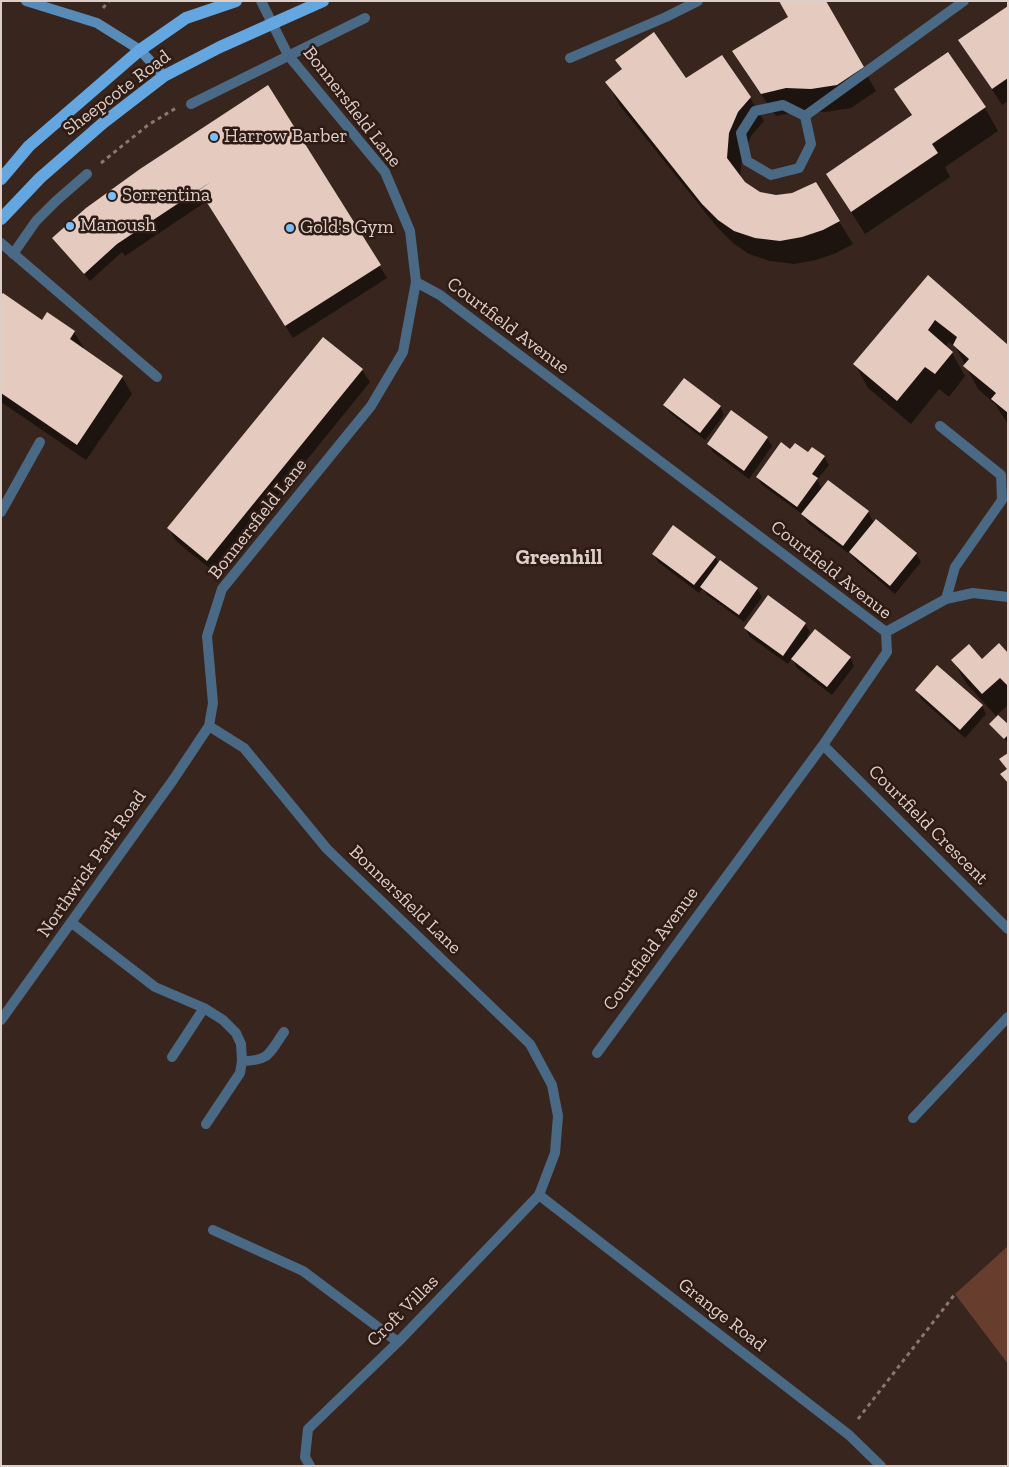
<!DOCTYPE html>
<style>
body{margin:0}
#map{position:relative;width:1009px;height:1467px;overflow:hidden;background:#38251d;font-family:"Zilla Slab",serif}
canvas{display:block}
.frame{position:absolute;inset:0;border:2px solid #dccec9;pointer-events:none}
</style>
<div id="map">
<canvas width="1009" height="1467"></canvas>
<div class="frame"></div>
</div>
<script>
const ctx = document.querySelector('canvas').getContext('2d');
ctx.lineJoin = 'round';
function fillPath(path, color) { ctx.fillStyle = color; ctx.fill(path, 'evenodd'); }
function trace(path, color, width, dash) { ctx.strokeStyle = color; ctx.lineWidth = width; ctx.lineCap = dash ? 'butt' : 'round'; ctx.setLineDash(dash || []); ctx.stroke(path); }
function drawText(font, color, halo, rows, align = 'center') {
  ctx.font = font + ' "Zilla Slab",serif'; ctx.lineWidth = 5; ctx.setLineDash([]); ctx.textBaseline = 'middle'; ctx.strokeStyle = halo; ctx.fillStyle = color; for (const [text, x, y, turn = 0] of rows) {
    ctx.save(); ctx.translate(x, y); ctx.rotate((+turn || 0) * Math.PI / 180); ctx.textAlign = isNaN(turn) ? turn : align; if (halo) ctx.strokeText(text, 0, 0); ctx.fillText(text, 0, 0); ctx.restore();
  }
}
fillPath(new Path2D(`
 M 1008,1246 L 1008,1364 L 955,1294 Z`), '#673e2d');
fillPath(new Path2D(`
 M 824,1 L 876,91 L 851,108 L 825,112 L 800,111 L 776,116 L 747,74 L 734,51 L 790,18 Z
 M 1008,7 L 1008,101 L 1002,105 L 960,40 Z
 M 948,53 L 985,108 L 998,131 L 945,167 L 950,177 L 865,234 L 827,174 L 912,117 L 896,89 Z
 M 722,57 L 750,98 L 764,121 L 751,136 L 742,157 L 740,177 L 744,183 L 759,193 L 776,196 L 792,194 L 816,184 L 853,244 L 836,253 L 816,260 L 794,264 L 770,261 L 749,254 L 733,243 L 717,227 L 620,106 L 607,83 L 686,79 Z
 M 268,86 L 387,278 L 293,338 L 207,201 L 125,256 L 122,252 L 90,281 L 59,246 L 54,238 Z
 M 928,277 L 1008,346 L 1008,424 L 995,404 L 978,389 L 956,348 L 949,342 L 945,347 L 952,353 L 965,376 L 949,397 L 939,389 L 911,424 L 868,388 L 855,364 Z
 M 1,297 L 42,321 L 74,332 L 84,348 L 83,350 L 122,377 L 132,394 L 86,460 L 1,402 Z
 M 324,338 L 362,370 L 370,382 L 215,573 L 176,541 L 169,529 Z
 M 665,405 L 720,406 L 724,415 L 705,440 L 670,413 Z
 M 732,412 L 767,438 L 772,446 L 749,479 L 713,452 L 708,444 Z
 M 790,451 L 824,457 L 829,465 L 817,480 L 822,489 L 828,481 L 868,512 L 874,523 L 876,521 L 916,554 L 921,562 L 895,594 L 855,560 L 850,551 L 848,553 L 808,523 L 802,514 L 762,485 L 757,477 Z
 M 654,554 L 715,557 L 719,564 L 720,562 L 757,589 L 762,597 L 744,622 L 707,595 L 703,588 L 699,593 L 658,562 Z
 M 768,597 L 805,624 L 810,632 L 807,637 L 809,639 L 850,657 L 854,666 L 832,695 L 797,668 L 792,658 L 788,664 L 750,637 L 745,628 Z
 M 1008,655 L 1008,705 L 997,715 L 1008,726 L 1007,742 L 991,724 L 997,717 L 966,683 L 953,660 L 982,660 Z
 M 917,690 L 982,706 L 986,714 L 965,738 L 921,699 Z`), '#0007');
fillPath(new Path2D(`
 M 779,1 L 826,1 L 864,67 L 837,85 L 811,89 L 786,88 L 761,94 L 732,51 L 788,17 Z
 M 1008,6 L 1008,78 L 992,89 L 958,40 Z
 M 654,32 L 686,78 L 722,55 L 751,97 L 738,112 L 729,133 L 727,158 L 745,182 L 760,192 L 776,195 L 792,193 L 816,182 L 840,221 L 823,230 L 802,237 L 780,241 L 755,238 L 734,231 L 718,220 L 702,204 L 605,82 L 622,69 L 615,60 Z
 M 948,52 L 986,107 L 932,144 L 938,153 L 851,212 L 826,174 L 912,115 L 894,89 Z
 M 268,85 L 381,265 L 285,326 L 199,190 L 212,181 L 117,244 L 84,274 L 52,238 L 86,208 L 140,169 Z
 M 928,275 L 1008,345 L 1008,413 L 991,399 L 996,393 L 963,366 L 969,359 L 953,345 L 957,337 L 935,320 L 928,330 L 953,352 L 935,374 L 925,367 L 897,401 L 853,364 Z
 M 3,293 L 42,320 L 47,312 L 75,331 L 70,339 L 123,376 L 77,445 L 1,393 L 1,295 Z
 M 323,337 L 363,369 L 207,561 L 167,528 Z
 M 684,378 L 721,406 L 700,433 L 663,405 Z
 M 731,410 L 768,437 L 744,471 L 707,444 Z
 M 781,442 L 790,449 L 795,443 L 808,452 L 812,447 L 825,456 L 812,474 L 818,478 L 797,507 L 756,477 Z
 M 828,480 L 869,511 L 843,546 L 801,514 Z
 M 876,519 L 917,553 L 890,586 L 849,552 Z
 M 673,525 L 716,557 L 694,585 L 652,554 Z
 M 720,560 L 758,588 L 739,615 L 700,587 Z
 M 768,595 L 806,623 L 783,656 L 744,628 Z
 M 815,629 L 851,657 L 827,687 L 791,659 Z
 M 999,643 L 1008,653 L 1008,686 L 1000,678 L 982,694 L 951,660 L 969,644 L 982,659 Z
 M 937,665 L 983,705 L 960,730 L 915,690 Z
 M 998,715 L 1008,724 L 1008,735 L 1004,739 L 989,724 Z
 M 1008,753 L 1008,783 L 1000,774 L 1007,769 L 999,759 Z`), '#e5cac0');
trace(new Path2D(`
 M 103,8 L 109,1
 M 101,163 L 148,125 L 176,108
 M 858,1419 L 955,1294`), '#897872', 3, [4, 4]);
trace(new Path2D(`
 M 570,58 L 666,17 L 698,1
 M 191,104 L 365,18
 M 1,243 L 157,377
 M 13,254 L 36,221 L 56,201 L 87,174
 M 1,512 L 40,442
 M 72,923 L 155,987 L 204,1008 L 223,1020 L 236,1033 L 241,1044 L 242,1061 L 240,1073 L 206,1124
 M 172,1057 L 204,1008
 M 242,1061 C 270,1061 269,1053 284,1032`), '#4a6985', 10);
trace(new Path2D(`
 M 783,105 L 805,116 L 811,144 L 799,168 L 771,175 L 747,161 L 741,133 L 755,111 Z
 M 805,116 L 964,1
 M 416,282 L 440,295 L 886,632 L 887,652 L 823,745 L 597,1053
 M 940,426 L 1001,475 L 1002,500 L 955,567 L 946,599
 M 886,632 L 946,599 L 973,593 L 1008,597
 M 209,726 L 244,748 L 327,849 L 530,1044 L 552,1085 L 558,1116 L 555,1153 L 539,1195 L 398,1342 L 308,1429 L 305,1457 L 310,1466
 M 823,745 L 1008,929
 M 1,1020 L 173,780 L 209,726 L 213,703 L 207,636 L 222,589 L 371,406 L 403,352 L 416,282 L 410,231 L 385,172 L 288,55 L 261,1
 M 913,1118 L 1008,1017
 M 539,1195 L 849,1435 L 881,1466
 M 213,1230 L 303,1271 L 398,1342`), '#4a6985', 10);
trace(new Path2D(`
 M 26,1 L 97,23 L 140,50 L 164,76`), '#598bb8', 10);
trace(new Path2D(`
 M 1,179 L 29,146 L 140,50 L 186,18 L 236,1
 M 1,219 L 40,178 L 103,123 L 164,76 L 220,47 L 323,1`), '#64a6e0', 12);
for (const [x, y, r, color] of [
 [214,137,5,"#7cbef9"],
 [112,196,5,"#7cbef9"],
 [70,226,5,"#7cbef9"],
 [290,228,5,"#7cbef9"]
]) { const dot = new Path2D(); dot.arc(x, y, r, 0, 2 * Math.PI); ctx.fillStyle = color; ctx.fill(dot); trace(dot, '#2e1b13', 2); }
drawText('19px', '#dccec9', '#2e1b13', [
 ["Sheepcote Road",117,93,-37],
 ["Bonnersfield Lane",352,107,52],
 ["Courtfield Avenue",508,326,37],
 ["Bonnersfield Lane",258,519,-52],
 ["Courtfield Avenue",831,570,38],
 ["Courtfield Crescent",928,825,45],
 ["Northwick Park Road",92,864,-55],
 ["Bonnersfield Lane",405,900,44],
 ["Courtfield Avenue",651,949,-54],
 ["Croft Villas",403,1311,-45],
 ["Grange Road",722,1315,38]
]);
drawText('19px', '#dccec9', '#2e1b13', [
 ["Harrow Barber",224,137],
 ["Sorrentina",122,196],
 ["Manoush",80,226],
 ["Gold's Gym",300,228]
], 'left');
drawText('bold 21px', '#dccec9', '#2e1b13', [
 ["Greenhill",559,558]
]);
</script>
